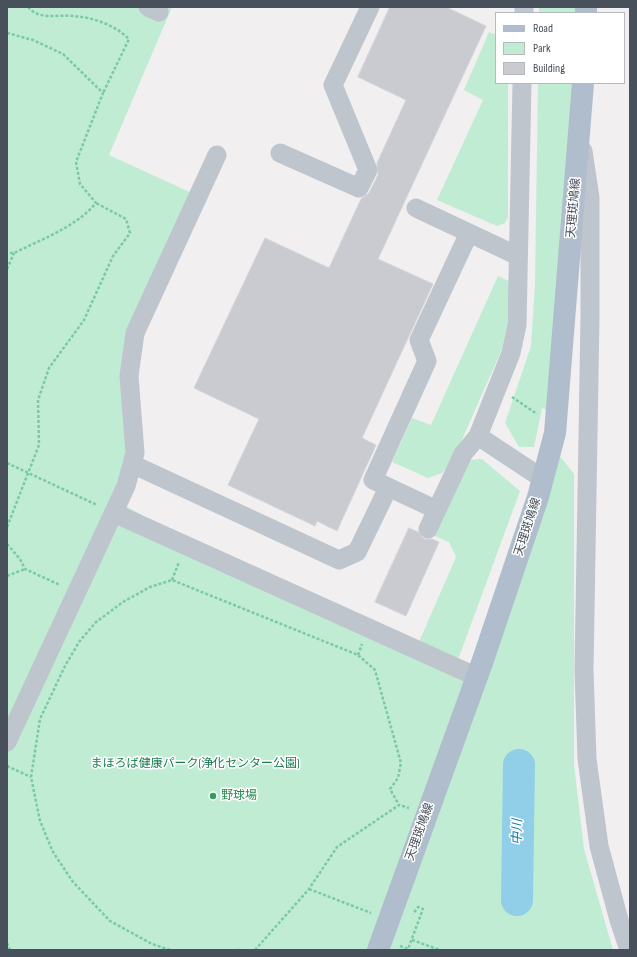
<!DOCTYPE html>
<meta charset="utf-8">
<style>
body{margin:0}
#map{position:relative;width:637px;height:957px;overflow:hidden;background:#f1efef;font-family:"Sofia Sans Condensed",sans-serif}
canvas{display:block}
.frame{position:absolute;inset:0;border:8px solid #48515b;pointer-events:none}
.legend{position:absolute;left:495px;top:12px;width:130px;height:72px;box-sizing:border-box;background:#fff;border:1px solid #b6b9bd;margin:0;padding:5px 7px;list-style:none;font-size:12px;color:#48515b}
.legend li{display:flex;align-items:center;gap:8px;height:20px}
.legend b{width:20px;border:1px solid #b6b9bd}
</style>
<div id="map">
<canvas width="637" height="957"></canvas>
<div class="frame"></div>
<ul class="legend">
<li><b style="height:5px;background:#b0bdcc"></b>Road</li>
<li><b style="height:11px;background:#c0ecd4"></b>Park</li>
<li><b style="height:11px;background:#c9cbd1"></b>Building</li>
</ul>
</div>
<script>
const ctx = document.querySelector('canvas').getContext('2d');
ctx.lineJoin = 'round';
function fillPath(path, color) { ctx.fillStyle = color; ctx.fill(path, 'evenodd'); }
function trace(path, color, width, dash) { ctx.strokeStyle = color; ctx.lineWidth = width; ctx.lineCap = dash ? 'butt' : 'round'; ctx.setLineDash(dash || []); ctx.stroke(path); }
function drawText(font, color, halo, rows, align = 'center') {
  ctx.font = font + ' "Sofia Sans Condensed","Noto Sans JP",sans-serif'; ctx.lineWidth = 3; ctx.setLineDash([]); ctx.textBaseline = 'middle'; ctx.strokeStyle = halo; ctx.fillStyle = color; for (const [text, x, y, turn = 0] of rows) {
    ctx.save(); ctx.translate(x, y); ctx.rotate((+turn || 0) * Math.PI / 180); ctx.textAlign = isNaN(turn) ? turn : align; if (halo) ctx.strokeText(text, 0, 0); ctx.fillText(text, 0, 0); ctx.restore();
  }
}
fillPath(new Path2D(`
 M 7,7 L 172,7 L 109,155 L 194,194 L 128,333 L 127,441 L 124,466 L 111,498 L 341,625 L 481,689 L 559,455 L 574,474 L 574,765 L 584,849 L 613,950 L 7,950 Z
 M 539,7 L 578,7 L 578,13 L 539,13 Z
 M 489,32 L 496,35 L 496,83 L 508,83 L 508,217 L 505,223 L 497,226 L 437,200 L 483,100 L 464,90 Z
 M 538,83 L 575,83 L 550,411 L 542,408 L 534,447 L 519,447 L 505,423 L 531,346 L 535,284 Z
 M 498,276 L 509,281 L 507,326 L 502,349 L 453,460 L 442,473 L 428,478 L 392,462 L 412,418 L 431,425 Z
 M 482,459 L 520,491 L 459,657 L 452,658 L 419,642 L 456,557 L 449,542 L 433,535 L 469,460 Z`), '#c0ecd4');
trace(new Path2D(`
 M 517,900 L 519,765`), '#90cfe7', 32);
const building = new Path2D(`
 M 390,7 L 446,7 L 486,26 L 378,259 L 433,284 L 362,438 L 376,445 L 337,531 L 317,521 L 315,526 L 228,485 L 259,419 L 194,388 L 265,238 L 329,268 L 361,199 L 369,193 L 378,175 L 377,163 L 406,100 L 358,77 Z
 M 409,528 L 418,532 L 424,539 L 432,539 L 439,542 L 406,616 L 375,602 Z`);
fillPath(building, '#c9cbd1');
trace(building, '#d3d5da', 1);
trace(new Path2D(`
 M 28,7 C 40,21 57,14 73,16 C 92,17 115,25 129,39 L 103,93
 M 7,33 L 33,40 L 63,54 L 103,93 L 76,162 L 80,184 L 96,203 C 76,227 42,239 14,253 L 7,253
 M 7,269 L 14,253
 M 512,397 L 537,414
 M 7,463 L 97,505
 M 7,527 L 39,445 L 38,400 L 49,368 L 84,320 L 113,256 L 130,233 L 126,219 L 96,203
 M 7,544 L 20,559 L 25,569 L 60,585
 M 7,576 L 25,569
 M 172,580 L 179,562
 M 358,655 L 362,644
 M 7,766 L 31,777
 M 309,889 L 371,913
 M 412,940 L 440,950
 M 7,943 L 10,950
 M 400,946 L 408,949 L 423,909 L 418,907 L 413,914
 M 170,950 L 152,944 L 110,921 L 73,882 L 53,852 L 40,821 L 31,777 L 40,719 L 65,666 L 79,642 L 96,622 L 123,602 L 150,587 L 172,580 L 358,655 L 375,670 L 401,763 L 398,778 L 390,789 L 399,805
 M 237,950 L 239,950
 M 255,950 L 309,889 L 337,847 L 399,805 L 409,808`), '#7ac9a7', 2.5, [3, 2]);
trace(new Path2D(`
 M 148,7 L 159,12
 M 524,13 L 524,7
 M 583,151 L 590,198 L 590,317 L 584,670 L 587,759 L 599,846 L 619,920 L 629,950
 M 280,153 L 359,188 L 368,170 L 333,85 L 370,7
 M 416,208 L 518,256
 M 478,436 L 543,479
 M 132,464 L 339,560 L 357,552 L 388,488
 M 437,510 L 373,480 L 427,361 L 419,340 L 469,233
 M 114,513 L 477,677
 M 428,529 L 463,454 L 478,436 L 511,353 L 517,325 L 522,83
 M 7,742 L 126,486 L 135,453 L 129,376 L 135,333 L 217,155`), '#bec5cd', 19);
trace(new Path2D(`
 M 586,13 L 586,7
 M 378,950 L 483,660 L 538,497 L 555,433 L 583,83`), '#b0bdcc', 22);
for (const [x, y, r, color] of [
 [213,796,4,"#2e9e5b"]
]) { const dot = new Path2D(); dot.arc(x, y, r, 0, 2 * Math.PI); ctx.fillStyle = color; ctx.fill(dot); trace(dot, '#fff', 1.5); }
drawText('12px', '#48515b', '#fff', [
 ["天理斑鳩線",574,208,-85],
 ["天理斑鳩線",528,527,-72],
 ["天理斑鳩線",420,832,-70]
]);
drawText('12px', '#1c7951', '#fff', [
 ["まほろば健康パーク(浄化センター公園)",195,764]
]);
drawText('12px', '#27864d', '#fff', [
 ["野球場",221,796]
], 'left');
drawText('italic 13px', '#147ba2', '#fff', [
 ["中川",518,832,-89]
]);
</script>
